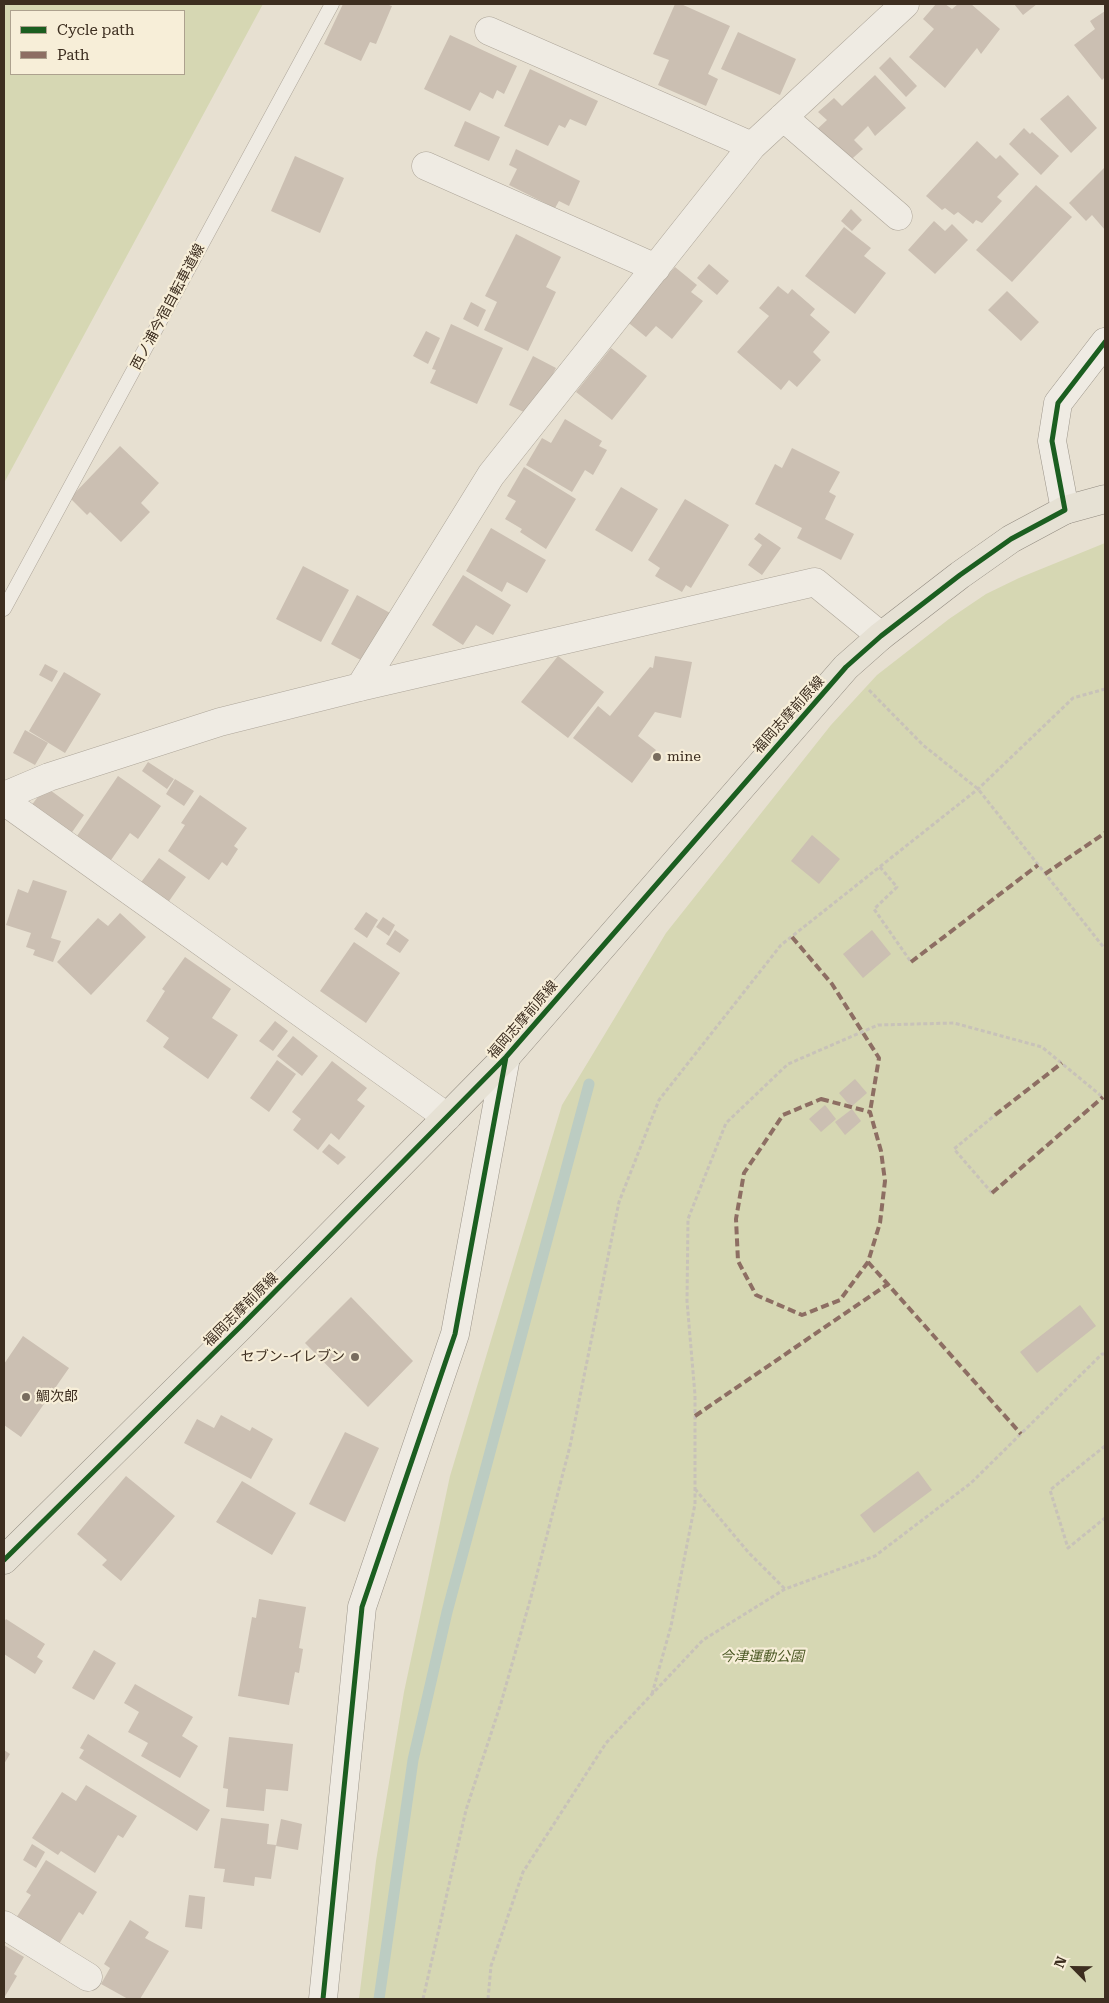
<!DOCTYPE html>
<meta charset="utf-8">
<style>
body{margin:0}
#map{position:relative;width:1109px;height:2003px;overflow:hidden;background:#e7e0d1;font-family:"Roboto Serif",serif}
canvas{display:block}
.frame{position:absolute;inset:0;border:5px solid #3d2e20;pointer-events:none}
.legend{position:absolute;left:10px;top:10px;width:175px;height:65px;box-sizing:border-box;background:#f7eed8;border:1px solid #ada18e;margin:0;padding:6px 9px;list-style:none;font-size:15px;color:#3d2e20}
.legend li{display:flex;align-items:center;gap:10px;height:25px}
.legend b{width:25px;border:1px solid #ada18e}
.north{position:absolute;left:1049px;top:1943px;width:50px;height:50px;-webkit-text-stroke:4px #f7eed8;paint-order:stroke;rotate:293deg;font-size:14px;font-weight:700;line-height:20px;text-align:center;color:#3d2e20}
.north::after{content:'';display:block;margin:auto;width:18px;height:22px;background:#3d2e20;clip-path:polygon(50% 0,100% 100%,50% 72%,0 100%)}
</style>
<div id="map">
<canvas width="1109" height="2003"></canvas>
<div class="frame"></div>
<ul class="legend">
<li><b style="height:6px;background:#1b5e20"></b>Cycle path</li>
<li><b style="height:6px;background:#8d6e63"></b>Path</li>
</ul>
<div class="north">N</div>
</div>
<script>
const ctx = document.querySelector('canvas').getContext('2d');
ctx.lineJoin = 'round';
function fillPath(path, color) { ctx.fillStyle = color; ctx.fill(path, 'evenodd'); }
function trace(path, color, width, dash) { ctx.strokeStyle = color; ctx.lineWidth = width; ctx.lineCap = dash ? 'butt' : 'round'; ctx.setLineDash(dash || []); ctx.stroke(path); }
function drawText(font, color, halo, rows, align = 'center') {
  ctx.font = font + ' "Roboto Serif","Noto Sans JP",serif'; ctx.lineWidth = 4.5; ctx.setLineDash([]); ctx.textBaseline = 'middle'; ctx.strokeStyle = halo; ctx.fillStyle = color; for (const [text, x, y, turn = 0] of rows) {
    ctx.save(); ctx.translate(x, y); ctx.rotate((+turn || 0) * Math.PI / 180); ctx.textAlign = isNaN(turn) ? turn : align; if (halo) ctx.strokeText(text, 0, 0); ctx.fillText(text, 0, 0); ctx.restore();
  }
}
fillPath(new Path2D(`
 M 4,4 L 263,4 L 4,483 ZM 11,11 L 184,11 L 184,74 L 11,74 Z
 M 1105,543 L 1105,1999 L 359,1999 L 376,1861 L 404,1692 L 450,1476 L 562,1105 L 666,933 L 831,725 L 877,675 L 949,619 L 986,594 L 1019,578 Z`), '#d6d7b3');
trace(new Path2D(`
 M 379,1999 L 413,1760 L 447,1612 L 589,1084`), '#bcccc2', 11);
fillPath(new Path2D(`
 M 343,4 L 386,4 L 392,6 L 376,44 L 370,42 L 361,61 L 324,44 Z
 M 675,4 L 681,4 L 730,26 L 708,74 L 718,79 L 706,106 L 658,85 L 669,60 L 653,54 Z
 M 936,4 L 945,4 L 952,9 L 958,4 L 971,4 L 1000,29 L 981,54 L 977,48 L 945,88 L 909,57 L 934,29 L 923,19 Z
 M 1014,4 L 1037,4 L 1023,15 Z
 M 1105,11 L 1105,77 L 1102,80 L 1074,45 L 1095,29 L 1090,21 Z
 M 738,32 L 796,59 L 780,95 L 721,69 Z
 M 450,35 L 517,66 L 504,94 L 497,90 L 493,99 L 480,92 L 470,111 L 424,89 Z
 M 890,57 L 917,86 L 906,97 L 879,68 Z
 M 530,69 L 598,101 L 586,126 L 570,119 L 565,128 L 559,125 L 548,146 L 504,126 Z
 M 875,75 L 906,108 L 875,136 L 868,126 L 854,140 L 863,149 L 845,165 L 813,133 L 827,120 L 818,112 L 834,98 L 842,106 Z
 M 1068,95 L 1097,128 L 1071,153 L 1040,119 Z
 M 465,121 L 500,137 L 489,161 L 454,146 Z
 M 1024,128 L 1030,134 L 1032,132 L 1059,156 L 1041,175 L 1009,144 Z
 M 977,141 L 996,159 L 1000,155 L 1019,174 L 997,197 L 1002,201 L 982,223 L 976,220 L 973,224 L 958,212 L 954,215 L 945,208 L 942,210 L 926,196 Z
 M 516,149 L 580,181 L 569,206 L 559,201 L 555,208 L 509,185 L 517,169 L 509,165 Z
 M 295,156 L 344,178 L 320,233 L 271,211 Z
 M 1105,167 L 1105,230 L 1092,215 L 1086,221 L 1069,203 Z
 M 1036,185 L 1072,217 L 1012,282 L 976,250 Z
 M 851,209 L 862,220 L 852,231 L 841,221 Z
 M 934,221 L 945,231 L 952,224 L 968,240 L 935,274 L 908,250 Z
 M 844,227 L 871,248 L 864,256 L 886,273 L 855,314 L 805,276 Z
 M 516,234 L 561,257 L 546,287 L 556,292 L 528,351 L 484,330 L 497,302 L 485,296 Z
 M 709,264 L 729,281 L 717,295 L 697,278 Z
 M 675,267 L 697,285 L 691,292 L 703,301 L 672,339 L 656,326 L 646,337 L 625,320 L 665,272 L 668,275 Z
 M 778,286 L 788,294 L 792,289 L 815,309 L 810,315 L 830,332 L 813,352 L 821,360 L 797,387 L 789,380 L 781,390 L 737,352 L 769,316 L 759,308 Z
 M 1007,291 L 1039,322 L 1021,341 L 988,310 Z
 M 471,302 L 486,310 L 478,327 L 463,319 Z
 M 451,324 L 503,348 L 477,404 L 430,383 L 436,370 L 432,369 Z
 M 426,331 L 440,338 L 428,364 L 413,356 Z
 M 611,348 L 647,376 L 612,420 L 576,392 Z
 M 533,356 L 556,368 L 532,416 L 509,405 Z
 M 565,419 L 602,441 L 599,446 L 607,450 L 593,475 L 585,470 L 572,492 L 526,465 L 542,438 L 551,443 Z
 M 120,446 L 159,483 L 141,503 L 150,512 L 121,542 L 90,512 L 87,515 L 70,498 Z
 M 792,448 L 840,472 L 829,492 L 836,496 L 825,519 L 854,534 L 841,560 L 797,538 L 802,528 L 755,504 L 775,464 L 782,468 Z
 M 524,467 L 576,499 L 546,549 L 520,532 L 522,529 L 505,519 L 516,501 L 507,496 Z
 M 621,487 L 658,509 L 632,552 L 595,530 Z
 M 685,499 L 729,525 L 691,588 L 686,585 L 682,592 L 655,576 L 660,568 L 648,560 Z
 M 491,528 L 546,560 L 527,593 L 507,582 L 502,592 L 466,571 Z
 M 759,533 L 781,548 L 762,575 L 748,565 L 762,545 L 754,539 Z
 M 303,566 L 349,590 L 321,642 L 276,619 Z
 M 463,575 L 511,605 L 493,635 L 476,625 L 463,645 L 432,625 Z
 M 357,595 L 392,614 L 370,665 L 331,644 Z
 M 558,656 L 604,692 L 568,738 L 521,702 Z
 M 655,656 L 692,662 L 681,718 L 655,712 L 638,736 L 656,750 L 632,783 L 573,738 L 598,706 L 610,716 L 650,667 L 653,668 Z
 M 45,664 L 58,671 L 52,682 L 39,675 Z
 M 64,672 L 101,694 L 65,753 L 29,731 Z
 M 25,730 L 48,743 L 35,765 L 13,753 Z
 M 148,762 L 174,779 L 167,789 L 142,771 Z
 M 118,776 L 161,806 L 138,839 L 130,833 L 111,860 L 77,836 Z
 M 175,779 L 194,791 L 184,806 L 166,794 Z
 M 50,790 L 84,815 L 68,838 L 28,810 L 40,794 Z
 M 200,795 L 247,828 L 234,846 L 238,849 L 227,866 L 222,862 L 209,880 L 168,851 L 185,825 L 181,823 Z
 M 812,835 L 840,859 L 819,884 L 791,861 Z
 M 159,858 L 186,877 L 167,904 L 139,885 Z
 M 33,880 L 67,891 L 51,938 L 61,941 L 53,962 L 33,955 L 35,950 L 26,947 L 31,933 L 6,925 L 18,889 L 28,893 Z
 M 366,912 L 378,920 L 367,938 L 354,929 Z
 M 120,913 L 146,937 L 91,995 L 57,962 L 98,918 L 108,926 Z
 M 383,917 L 395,925 L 389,936 L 376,927 Z
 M 395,930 L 409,940 L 400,953 L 386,944 Z
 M 872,930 L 891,954 L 863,978 L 843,954 Z
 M 354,942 L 400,973 L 366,1023 L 320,991 Z
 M 185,957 L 231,989 L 212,1018 L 238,1035 L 208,1079 L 163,1047 L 169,1038 L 146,1021 L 165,991 L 162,989 Z
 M 275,1021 L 288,1031 L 273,1051 L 259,1041 Z
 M 293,1036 L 318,1056 L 302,1076 L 277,1056 Z
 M 277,1060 L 296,1074 L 269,1112 L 250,1098 Z
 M 332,1061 L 367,1088 L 357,1100 L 365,1106 L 339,1140 L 331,1133 L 318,1150 L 293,1130 L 301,1119 L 292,1112 Z
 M 855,1079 L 867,1093 L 851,1107 L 839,1093 Z
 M 825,1105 L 836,1119 L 821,1132 L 809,1119 Z
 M 852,1109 L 861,1121 L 845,1135 L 835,1122 Z
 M 329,1144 L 346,1157 L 338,1165 L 322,1152 Z
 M 351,1297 L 413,1361 L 368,1407 L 305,1343 Z
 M 1080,1305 L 1096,1326 L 1037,1373 L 1020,1352 Z
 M 23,1336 L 69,1368 L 21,1437 L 4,1425 L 4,1364 Z
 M 221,1415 L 250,1431 L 252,1427 L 273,1439 L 251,1479 L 184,1443 L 197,1419 L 214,1428 Z
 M 345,1432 L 379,1448 L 345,1522 L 309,1504 Z
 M 918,1471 L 932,1490 L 874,1533 L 860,1515 Z
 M 126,1476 L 175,1516 L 121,1581 L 102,1565 L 107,1560 L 77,1534 Z
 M 242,1481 L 296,1513 L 272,1555 L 216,1522 Z
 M 259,1599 L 306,1607 L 299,1648 L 303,1649 L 299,1673 L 295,1672 L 289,1705 L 238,1696 L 252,1617 L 256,1618 Z
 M 6,1619 L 45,1644 L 37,1657 L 43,1661 L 35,1674 L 4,1654 L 4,1622 Z
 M 94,1650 L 116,1663 L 94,1700 L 72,1688 Z
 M 135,1684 L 193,1717 L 182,1736 L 198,1746 L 180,1778 L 141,1756 L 148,1743 L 128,1732 L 139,1712 L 124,1703 Z
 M 88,1734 L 210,1810 L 197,1831 L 79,1758 L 84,1750 L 80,1748 Z
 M 229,1737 L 293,1744 L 288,1791 L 266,1789 L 264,1811 L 226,1807 L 228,1789 L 223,1788 Z
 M 4,1750 L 10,1754 L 4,1764 Z
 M 86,1785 L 137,1816 L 123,1838 L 118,1835 L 95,1873 L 61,1851 L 58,1855 L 32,1838 L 62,1792 L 76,1801 Z
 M 221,1818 L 269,1824 L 267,1844 L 276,1845 L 271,1879 L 255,1877 L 254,1886 L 223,1882 L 225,1869 L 214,1868 Z
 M 281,1819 L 302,1824 L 298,1850 L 276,1846 Z
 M 32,1844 L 45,1852 L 36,1868 L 23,1860 Z
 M 46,1860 L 97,1892 L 83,1915 L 79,1912 L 59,1944 L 16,1918 L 31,1895 L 26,1892 Z
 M 189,1895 L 205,1897 L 202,1929 L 185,1927 Z
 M 130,1920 L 149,1932 L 145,1938 L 169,1951 L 140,1999 L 128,1999 L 101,1984 L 110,1968 L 104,1964 Z
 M 4,1945 L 24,1957 L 14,1974 L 17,1976 L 4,1998 Z`), '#cbbfb2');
const lane = new Path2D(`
 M 4,609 L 332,4`);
const street = new Path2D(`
 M 489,31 L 752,146
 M 783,117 L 898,216
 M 426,166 L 656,268
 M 360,687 L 491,475 L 752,146 L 905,4
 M 4,796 L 49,777 L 220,722 L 360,687 L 815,582 L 881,636
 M 4,801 L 447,1117
 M 4,1925 L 88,1977`);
const secondary = new Path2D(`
 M 1065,510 L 1052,441 L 1058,403 L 1105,342
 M 323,1999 L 362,1607 L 455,1334 L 506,1057`);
const primary = new Path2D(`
 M 4,1560 L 241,1326 L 506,1057 L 846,667 L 881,636 L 960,575 L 1011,539 L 1065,510 L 1105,499`);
trace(lane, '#ada599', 15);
trace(street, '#ada599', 29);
trace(secondary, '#9c958a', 29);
trace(primary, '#928b80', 29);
trace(new Path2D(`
 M 869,690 L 923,745 L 978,789 L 1105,949
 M 880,867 L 897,887 L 874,909 L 911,962
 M 992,1193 L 954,1149 L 995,1115
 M 1105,1446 L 1050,1490 L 1068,1548 L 1105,1518
 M 695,1489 L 749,1553 L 785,1589
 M 652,1694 L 671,1626 L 695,1504 L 695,1395 L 687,1301 L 688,1219 L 726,1123 L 788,1064 L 878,1025 L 954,1023 L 1042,1047 L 1105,1099
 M 423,1999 L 466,1810 L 501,1703 L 531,1597 L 570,1446 L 619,1202 L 659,1100 L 781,945 L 978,789 L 1073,698 L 1105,689
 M 488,1999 L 491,1966 L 523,1872 L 606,1743 L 703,1640 L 785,1589 L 875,1556 L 971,1483 L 1102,1354 L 1105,1354`), '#c8c2b9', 3, [4, 2.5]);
trace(lane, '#efebe3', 14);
trace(street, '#efebe3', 28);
trace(secondary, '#efebe3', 28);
trace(primary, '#e6e1d4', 28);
trace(new Path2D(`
 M 1045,874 L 1105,833
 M 792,937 L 832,984 L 879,1058 L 870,1112
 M 911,962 L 1038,865
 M 821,1099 L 870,1112 L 881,1151 L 885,1181 L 880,1223 L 868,1262 L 840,1300 L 802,1315 L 756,1295 L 738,1261 L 736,1219 L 744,1173 L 783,1115 Z
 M 995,1115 L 1062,1063
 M 992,1193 L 1103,1097
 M 868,1262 L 1021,1434
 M 695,1416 L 888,1284`), '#8d6e63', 4, [8, 4]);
trace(new Path2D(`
 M 4,1560 L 241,1326 L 506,1057 L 846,667 L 881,636 L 960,575 L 1011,539 L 1065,510 L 1052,441 L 1058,403 L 1105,342
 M 323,1999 L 362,1607 L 455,1334 L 506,1057`), '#1b5e20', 5);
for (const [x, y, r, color] of [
 [657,757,5,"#786c5e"],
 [355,1357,5,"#786c5e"],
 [26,1397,5,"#786c5e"]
]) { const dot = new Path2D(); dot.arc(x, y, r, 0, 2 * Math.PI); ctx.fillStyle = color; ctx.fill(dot); trace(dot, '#f7eed8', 2); }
drawText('14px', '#3d2e20', '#f7eed8', [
 ["西ノ浦今宿自転車道線",168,307,-62],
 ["福岡志摩前原線",789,715,-48],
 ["福岡志摩前原線",523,1020,-49],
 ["福岡志摩前原線",241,1310,-45]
]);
drawText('14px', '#3d2e20', '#f7eed8', [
 ["mine",667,757],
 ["セブン-イレブン",345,1357,"right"],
 ["鯛次郎",36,1397]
], 'left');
drawText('italic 14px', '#4d5a26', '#f7eed8', [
 ["今津運動公園",762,1657]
]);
</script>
